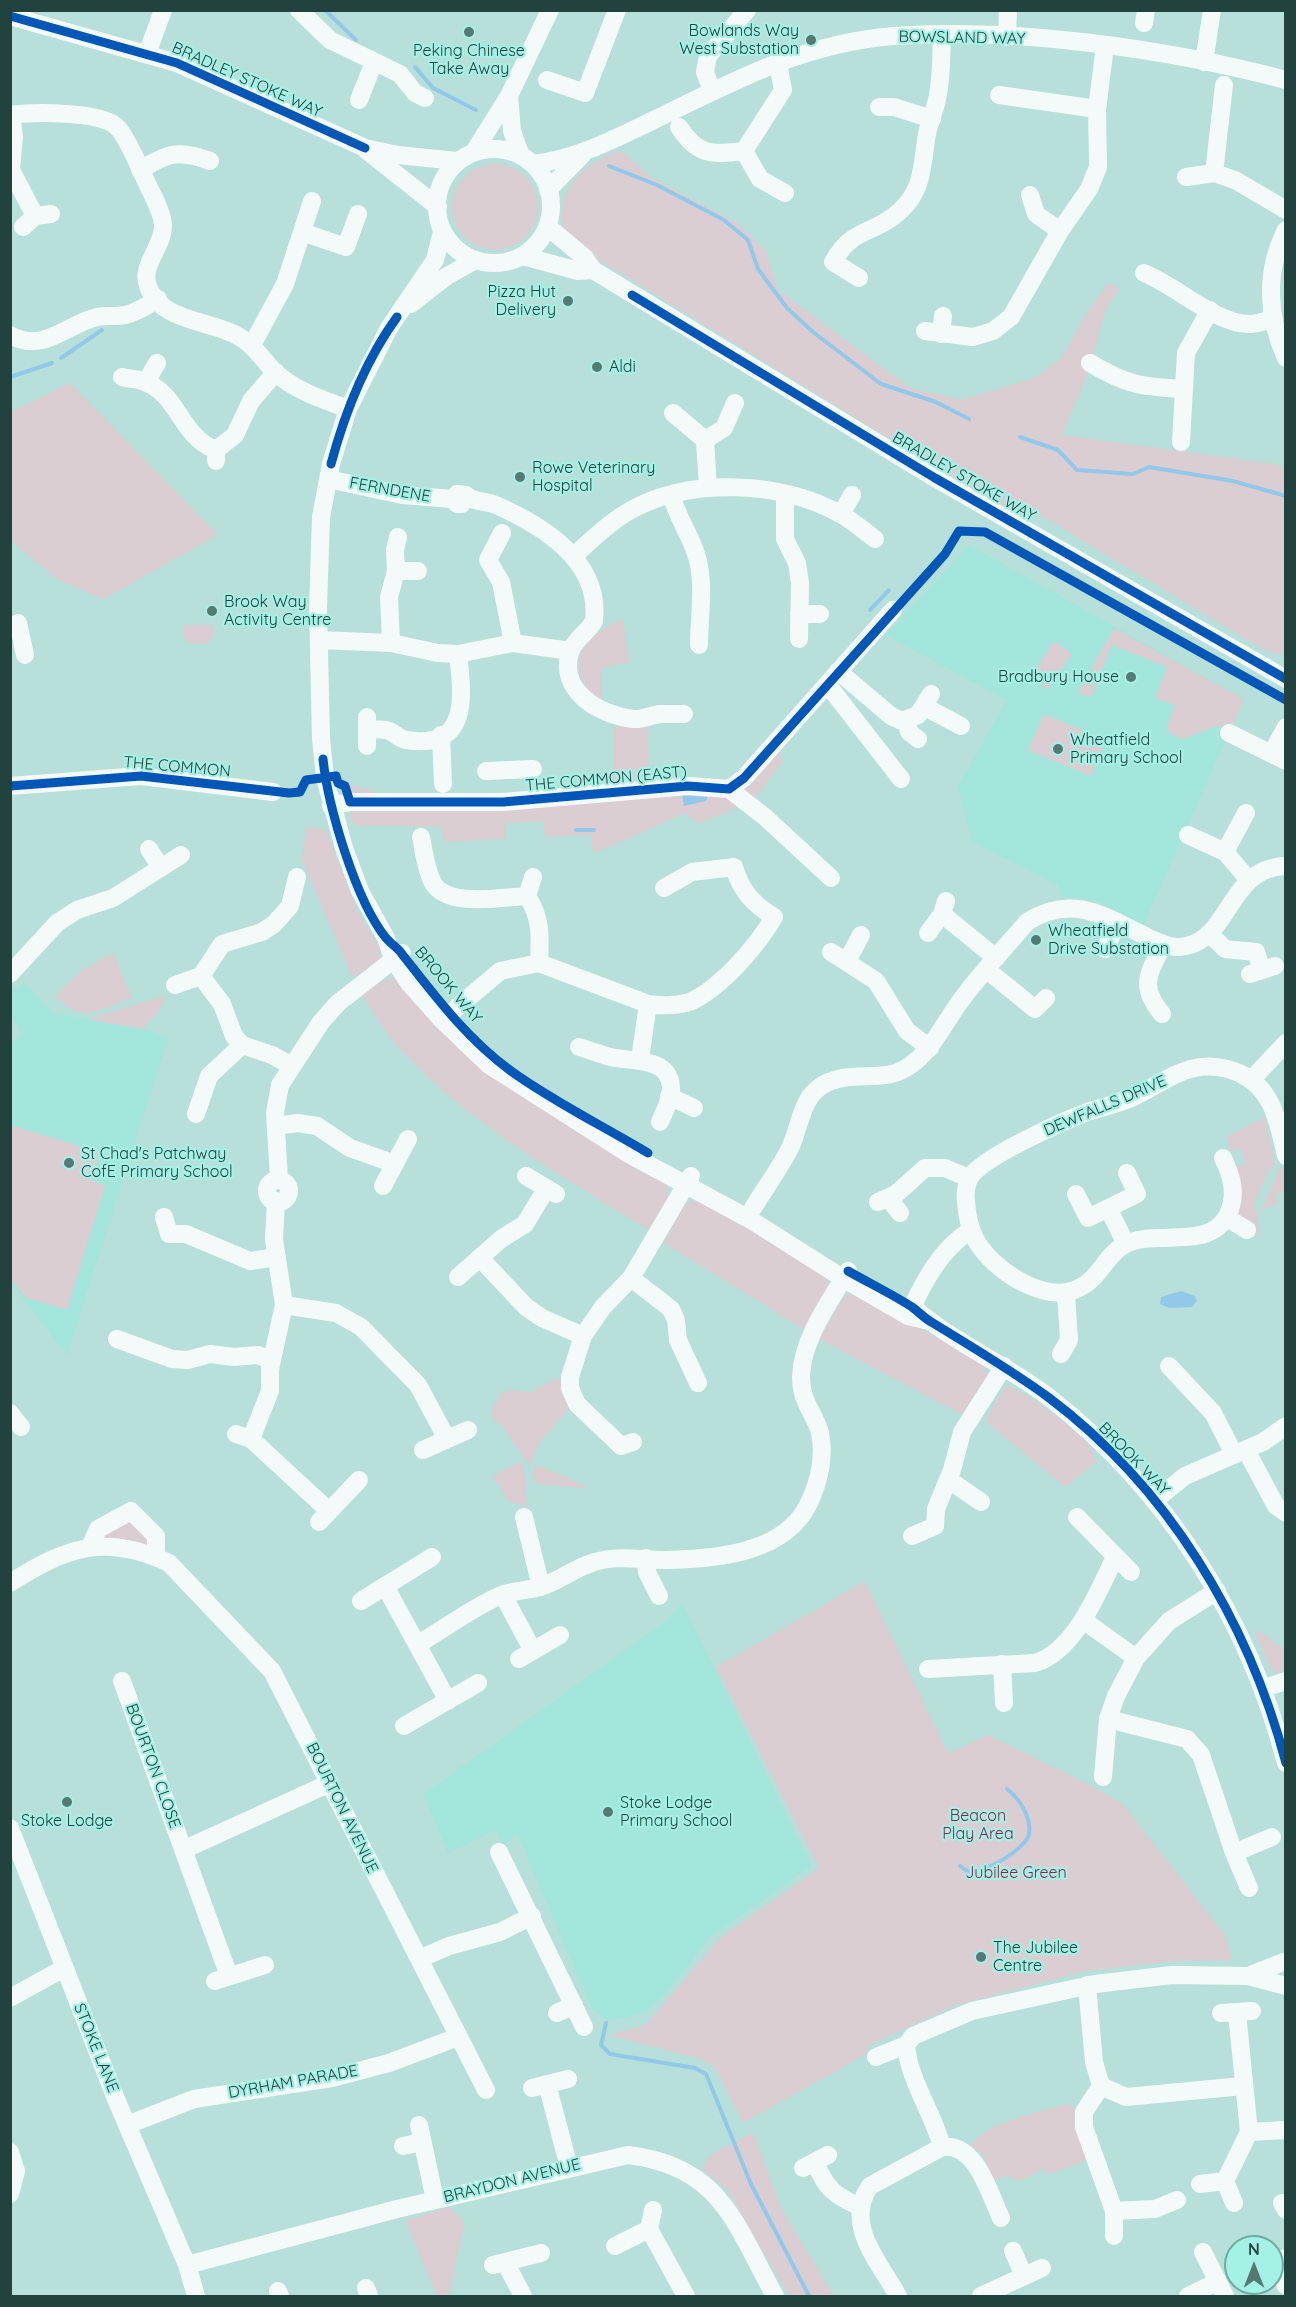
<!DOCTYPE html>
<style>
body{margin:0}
#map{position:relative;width:1296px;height:2307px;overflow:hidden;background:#b6e0d9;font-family:Quicksand,sans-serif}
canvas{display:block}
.frame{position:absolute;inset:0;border:12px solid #22423e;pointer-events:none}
.north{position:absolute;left:1224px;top:2235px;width:60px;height:60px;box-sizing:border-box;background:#a4f1e5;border:2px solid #70aba2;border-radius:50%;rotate:0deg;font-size:16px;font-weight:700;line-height:24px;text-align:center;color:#22423e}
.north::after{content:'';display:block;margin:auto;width:21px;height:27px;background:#567974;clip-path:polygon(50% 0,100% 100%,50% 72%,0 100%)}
</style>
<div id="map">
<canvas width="1296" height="2307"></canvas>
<div class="frame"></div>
<div class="north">N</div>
</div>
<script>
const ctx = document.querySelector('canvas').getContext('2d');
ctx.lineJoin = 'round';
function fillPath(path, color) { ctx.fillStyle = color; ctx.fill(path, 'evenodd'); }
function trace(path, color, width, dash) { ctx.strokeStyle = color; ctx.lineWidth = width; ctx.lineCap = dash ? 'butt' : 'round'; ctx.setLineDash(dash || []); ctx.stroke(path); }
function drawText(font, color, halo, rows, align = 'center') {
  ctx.font = font + ' Quicksand,sans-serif'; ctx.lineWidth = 4.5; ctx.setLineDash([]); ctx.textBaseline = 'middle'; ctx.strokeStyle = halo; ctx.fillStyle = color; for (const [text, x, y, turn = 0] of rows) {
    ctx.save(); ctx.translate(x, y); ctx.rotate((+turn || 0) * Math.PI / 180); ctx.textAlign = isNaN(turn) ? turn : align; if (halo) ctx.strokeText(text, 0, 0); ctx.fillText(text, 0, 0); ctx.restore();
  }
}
fillPath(new Path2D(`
 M 969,545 L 1244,699 L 1143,926 L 1098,901 L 1062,896 L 1058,885 L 973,842 L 958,787 L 1007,700 L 886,635 Z
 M 25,983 L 53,1013 L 142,1029 L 168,1037 L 67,1355 L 11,1283 L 11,1044 L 23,1034 L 11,1015 L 10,992 Z
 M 682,1603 L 811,1866 L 710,1937 L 669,1989 L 648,2010 L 624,2018 L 608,2021 L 592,2008 L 517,1833 L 504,1845 L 496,1830 L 448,1853 L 424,1794 L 671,1617 Z`), '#a2e6dc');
fillPath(new Path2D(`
 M 621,150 L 651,177 L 739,224 L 766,251 L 778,290 L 910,388 L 962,400 L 1037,377 L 1062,357 L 1087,312 L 1109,282 L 1120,289 L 1105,311 L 1090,368 L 1062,435 L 1275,464 L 1285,468 L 1285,655 L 1264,650 L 1027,507 L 1018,518 L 591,255 L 564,234 C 555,188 581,164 621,150 Z
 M452 207a43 43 0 1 1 86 0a43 43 0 1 1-86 0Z
 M 70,383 L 218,535 L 103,599 L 58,580 L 11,541 L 11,412 Z
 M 623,619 L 630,662 L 602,668 L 602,697 L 599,700 C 560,668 583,634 623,619 Z
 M 184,625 L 214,625 L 214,636 L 206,644 L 191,644 L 184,638 Z
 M 1114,628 L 1244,699 L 1231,729 L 1217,726 L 1183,739 L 1169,733 L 1167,727 L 1175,705 L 1155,698 L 1167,667 L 1112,645 L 1091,697 L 1078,693 Z
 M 1054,641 L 1072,654 L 1048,689 L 1030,677 Z
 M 1044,714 L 1106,740 L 1091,776 L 1028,750 Z
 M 614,726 L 648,726 L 649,781 L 725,785 L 771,739 L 783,761 L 752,802 L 699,824 L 685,813 L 593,854 L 591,835 L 545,837 L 543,821 L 506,823 L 506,839 L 444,842 L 441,827 L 353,825 L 344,782 L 391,797 L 511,793 L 614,782 Z
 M 306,827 L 326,830 L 358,911 L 379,947 L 380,957 L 376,967 L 352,977 L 302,860 Z
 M 113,953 L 132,998 C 98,1010 84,1025 55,996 L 82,970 Z
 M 390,977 L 400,981 L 482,1067 L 665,1179 C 675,1200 660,1213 649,1230 C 563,1177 470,1125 401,1050 C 386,1034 374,1013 361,994 Z
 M 168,995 L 159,1011 L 142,1029 L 91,1020 L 91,1018 Z
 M 1265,1117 L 1275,1164 L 1267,1173 L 1255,1203 L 1261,1238 L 1258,1234 L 1252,1234 L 1237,1219 L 1234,1168 L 1246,1163 L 1240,1148 L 1231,1152 L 1227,1136 Z
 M 10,1125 L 100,1152 L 93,1181 L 105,1186 L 67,1310 L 25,1297 L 11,1280 Z
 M 1281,1166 L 1285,1171 L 1285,1191 L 1276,1195 L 1278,1203 L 1261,1210 Z
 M 692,1201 L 700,1201 L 826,1275 L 829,1293 L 805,1330 L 664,1243 L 684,1205 Z
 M 860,1293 L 981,1363 L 986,1369 L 987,1381 L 963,1415 L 819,1339 L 846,1294 Z
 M 557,1378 L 563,1384 L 568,1409 L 541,1441 L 529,1466 L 502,1425 L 492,1419 L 492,1409 L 501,1393 L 510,1390 L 530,1392 Z
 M 1006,1385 C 1023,1389 1078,1430 1089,1445 C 1093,1449 1094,1457 1096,1462 L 1065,1487 L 985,1421 Z
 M 520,1461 C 528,1475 525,1491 527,1507 L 508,1501 L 493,1476 Z
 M 536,1465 L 587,1486 L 585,1488 L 537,1484 L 532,1474 Z
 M 130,1518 L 155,1542 L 153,1548 L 98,1540 Z
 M 865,1581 L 948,1753 L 988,1735 L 1086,1783 L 1123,1804 L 1225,1935 L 1232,1960 L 1173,1961 L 1082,1972 L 953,2006 L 868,2046 L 868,2053 L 743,2123 L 715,2068 L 701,2059 L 609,2035 L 646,2025 L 720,1938 L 819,1868 L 716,1667 Z
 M 1254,1630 L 1269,1636 L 1271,1640 L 1285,1649 L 1285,1671 L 1278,1673 L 1270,1667 Z
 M 1068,2104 C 1084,2111 1086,2142 1090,2158 C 1080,2164 1060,2169 1048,2175 L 1044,2169 L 1022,2180 L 1014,2180 L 1008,2175 L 994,2180 L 982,2154 L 970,2146 C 986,2122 1041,2111 1068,2104 Z
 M 753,2132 L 782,2210 L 834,2296 L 789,2296 L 728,2191 L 702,2169 L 709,2156 Z
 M 450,2207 L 464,2221 L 464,2225 L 449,2296 L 437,2296 L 406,2222 L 409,2219 Z`), '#daced2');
fillPath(new Path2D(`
 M 682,795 L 708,797 L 706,801 L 684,806 Z
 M 1181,1291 L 1195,1296 L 1197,1301 L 1192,1307 L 1169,1308 L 1160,1304 L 1161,1297 Z`), '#92c9ea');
trace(new Path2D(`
 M 325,10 L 356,40
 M 415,67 L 433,88 L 476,110
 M 609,166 L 657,185 L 724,220 L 748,240 L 758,269 L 787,308 L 813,332 L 881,384 L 936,402 L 969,419
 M 61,358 L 102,330
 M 10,377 L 52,363
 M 1020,437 L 1058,450 L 1077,470 L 1133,474 L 1149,467 L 1233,481 L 1286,496
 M 870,610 L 889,590
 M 157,768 L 210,775
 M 576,830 L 594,830
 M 960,1866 C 963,1868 965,1870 968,1871 C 983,1875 1026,1849 1029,1834 C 1032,1818 1019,1798 1007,1789
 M 606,2023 L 601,2045 L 610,2054 L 695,2068 L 706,2074 L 751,2184 L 809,2296`), '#92c9ea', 4);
trace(new Path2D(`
 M 299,10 L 330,40 L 400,74 L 415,93 L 425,98
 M 10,16 L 177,63 L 365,148 L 398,155 L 457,161
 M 1144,23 L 1146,10
 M 1007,37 L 1008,10
 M 147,54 L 163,10
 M 1204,62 L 1212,10
 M 547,80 L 585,93 L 617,10
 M 712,91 L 705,72 L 708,56 L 747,10
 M 999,95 L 1097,109
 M 509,96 L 512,131 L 521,156
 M 359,100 L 374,62
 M 879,107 L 894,107 L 932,119
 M 11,114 L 14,137 L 11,170 L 35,216
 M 10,115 C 32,112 101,111 117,127 C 127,137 139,166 145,179 C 151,193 162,210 163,225 C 164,246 140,265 148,286 C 161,322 208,320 236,335 C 254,344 262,359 275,372 C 295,391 322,399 348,409
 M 679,127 C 698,156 712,155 744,151
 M437 206a57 57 0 1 1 114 0a57 57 0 1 1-114 0Z
 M 366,150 L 438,207
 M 475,150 L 509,96 L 550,10
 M 744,151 L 783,90 L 778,63
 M 744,151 L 760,179 L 785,193
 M 533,164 C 577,159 616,138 656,119 C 695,100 734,80 775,64 C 812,50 854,39 894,36 C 1015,27 1169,49 1286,80
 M 140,170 C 168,153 179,149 210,161
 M 1214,173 L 1224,85
 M 1186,177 L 1214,173 L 1235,180 L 1286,210
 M 548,190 L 582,155
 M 1030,195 L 1036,214 L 1060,231
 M 547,226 L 585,258 L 593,270 L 935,478 L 1286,679
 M 23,227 L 35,216 L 51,214
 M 1286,230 C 1265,271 1267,317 1286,358
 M 302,232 L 346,247 L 358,214
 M 442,232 L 435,260 L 389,328 L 348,409 L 331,464 L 321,517 L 318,608 L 321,738 L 325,778 L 344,848 L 360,891 L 386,938 L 393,959 L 409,983 L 442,1020 L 489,1065 L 627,1153 L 751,1220 L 844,1279 L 908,1316 L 929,1321
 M 523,256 L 578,271 L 593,270
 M 1144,273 C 1177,286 1215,324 1250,324 C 1257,324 1265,321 1273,319
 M 859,278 L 833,262 C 853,226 875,235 901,210 C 924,189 922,162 927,134 C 929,122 935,111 937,99 C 942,78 941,56 942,34
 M 411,304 L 447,276 L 474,261
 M 925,331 L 973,337 L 993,331 L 1011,317 L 1060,231 L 1089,189 L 1098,167 L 1097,109 L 1105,46
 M 941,334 L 943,316
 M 10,335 C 43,354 67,324 97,317 C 106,315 116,317 125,315 C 137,313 147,305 158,299
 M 252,345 L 285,284 L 312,201
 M 1090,363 C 1126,385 1143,387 1184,389
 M 122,377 C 129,379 139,379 145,382 C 179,395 180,436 216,450
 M 146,382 L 157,363
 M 673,413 L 705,440 L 708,488
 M 705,440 L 724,428 L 735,403
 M 1181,442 L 1186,353 L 1210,310
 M 216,461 L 216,450 L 235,435 L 251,401 L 276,372
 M 328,479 L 402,495 L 453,499 L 457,504 L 462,504
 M 785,494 L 785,539 L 797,563 L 800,583 L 799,639
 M 671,495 C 677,515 688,532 695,551 C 706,580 699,615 699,645
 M 453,499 L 457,494 L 466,495 C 473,502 486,501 496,505 C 543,526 601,561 594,621 C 588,632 576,638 571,650 C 556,690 599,715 633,719 C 642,720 651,715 660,714 C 668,714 676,714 684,714
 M 841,514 L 852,495
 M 502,533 L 488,560 L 501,582 L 513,643
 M 574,556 C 591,540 610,522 631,510 C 691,477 782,481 842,515 C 853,521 864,531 875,539
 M 396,571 L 418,571
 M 799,614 L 820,614
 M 18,623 L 25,655
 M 319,640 L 391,643 L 438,653 L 458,654 L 513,643 L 571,651
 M 391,643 L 389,597 L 396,571 L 395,550 L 398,537
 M 838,671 L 891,716 L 902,721 L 918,715 L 931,694
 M 827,684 L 901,779
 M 925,707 L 961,726
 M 367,717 L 367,746
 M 906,720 L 909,732 L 918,739
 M 367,730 C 373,730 380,729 386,730 C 393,731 399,739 406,740 C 470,750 463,696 458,654
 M 1229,733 L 1286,761
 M 441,735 L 443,784
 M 1272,753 L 1286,727
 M 486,771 L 533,769
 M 10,786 L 141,776 L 273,792
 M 729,789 L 765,817 L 831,878
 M 331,806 L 350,802 L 503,802 L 688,786 L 729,789 L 744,778 L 893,610
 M 1188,835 L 1225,852 L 1248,879
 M 421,837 C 424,852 426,870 433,883 C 447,908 503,897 527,896 C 542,918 540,938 539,963
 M 149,849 L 161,868
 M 1225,852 L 1246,813
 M 527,896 L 533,877
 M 942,914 L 996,958
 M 928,933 L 942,914 L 946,901
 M 1209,933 L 1225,949 L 1256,952 L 1262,970
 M 1105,949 L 1118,922
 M 831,952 L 876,981 L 907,1031 L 930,1048
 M 847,961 L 861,935
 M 987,970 L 1035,1009 L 1046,998
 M 10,974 L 57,923 L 77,910 L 113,898 L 181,855
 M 1250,974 L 1275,966
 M 201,976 L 222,1004 L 234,1036 L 242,1045 L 272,1055 L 292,1066
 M 175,985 L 201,976 L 222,944 L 262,932 L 274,924 L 290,906 L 297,877
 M 1162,1014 C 1139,986 1148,974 1163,945
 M 442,1020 L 500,971 L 539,963 L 648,1004 C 660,1006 683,1006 694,1000 C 723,985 758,945 774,917 C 753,904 741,891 734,867 L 692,872 L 664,888
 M 579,1047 C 589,1050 600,1054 610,1057 C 630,1062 669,1056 671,1087 C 672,1098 664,1112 660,1122
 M 640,1059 L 648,1004
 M 1251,1080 L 1286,1043
 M 669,1096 L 694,1108
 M 196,1114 L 209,1076 L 242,1045
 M 276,1126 L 298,1123 L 317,1126 L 350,1148 L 395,1164
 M 1223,1158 C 1230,1173 1236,1189 1231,1206 C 1218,1255 1155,1227 1124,1245 C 1105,1256 1099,1279 1079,1288 C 1047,1304 1000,1274 981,1248 C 971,1235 967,1217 966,1201 C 965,1195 966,1185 969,1179 C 979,1158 1066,1120 1090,1111 C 1103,1107 1116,1104 1129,1099 C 1151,1090 1171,1073 1195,1068 C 1209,1065 1226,1067 1239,1073 C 1274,1089 1278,1123 1286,1156
 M 526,1176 L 556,1194
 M 279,1180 L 275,1113 L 280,1085 L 321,1022 L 338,1003 L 402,953
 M267 1191a11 11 0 1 1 22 0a11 11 0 1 1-22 0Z
 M 383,1186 L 408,1139
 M 1076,1194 L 1088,1218 L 1137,1194 L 1127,1173
 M 889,1199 L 900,1213
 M 878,1202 L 896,1194 L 925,1168 L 945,1168 L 969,1178
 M 753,1208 C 765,1188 781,1167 791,1146 C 803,1118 801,1088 838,1079 C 864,1072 888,1083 912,1064 C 933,1048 944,1024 959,1003 C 979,975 1004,949 1027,922 C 1073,892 1108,918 1151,939 C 1162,944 1173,949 1186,946 C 1231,937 1229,867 1286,866
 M 1108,1208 L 1126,1244
 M 164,1217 L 169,1234 L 186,1234 L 250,1261 L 277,1257
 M 1227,1218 L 1247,1230
 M 480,1258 L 526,1307 L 542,1318 L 583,1336
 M 458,1277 L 501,1239 L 525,1224 L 546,1189
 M 631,1278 L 671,1309 L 676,1320 L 678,1340 L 698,1383
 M 284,1305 L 336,1313 L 361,1327 L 418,1385 L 447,1439
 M 920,1313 C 960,1346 1009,1366 1050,1398 C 1168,1491 1248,1618 1286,1763
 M 908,1316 C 923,1283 940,1249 971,1230
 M 117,1339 L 172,1359 L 188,1360 L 210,1354 L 234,1357 L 258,1355 L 272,1361
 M 1061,1354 L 1069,1340 L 1066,1293
 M 1169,1366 L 1213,1413 L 1234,1454
 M 10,1413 L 21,1427
 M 236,1434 L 251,1439 L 329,1511
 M 251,1439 L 270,1391 L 270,1369 L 284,1305 L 274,1239 L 276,1201
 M 633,1442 L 621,1446 L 577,1404 L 570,1388 L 570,1377 L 583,1336 L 603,1307 L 631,1278 L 691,1176
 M 423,1450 L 468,1430
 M 1246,1450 L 1276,1506 L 1286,1513
 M 949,1480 L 981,1502
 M 1155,1500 L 1185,1476 L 1263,1442 L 1286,1426
 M 524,1517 L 541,1587
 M 1077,1517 L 1131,1572
 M 319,1522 L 359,1480
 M 912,1536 L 935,1526 L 936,1509 L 952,1470 L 962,1432 L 1004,1366
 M 90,1547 L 98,1529 L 131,1511 L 156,1536 L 156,1557
 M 646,1558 L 647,1572 L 659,1596
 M 10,1583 C 67,1547 105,1533 169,1563 L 272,1671 L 486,2090
 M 385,1586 L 448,1701
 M 503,1595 L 533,1651
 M 361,1601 L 432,1557
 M 1083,1620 L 1136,1658
 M 418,1644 C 441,1631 481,1602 504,1594 C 515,1591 528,1590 540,1587 C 557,1582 572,1570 589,1564 C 615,1554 639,1560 665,1560 C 715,1559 785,1554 809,1503 C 819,1482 825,1456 820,1433 C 814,1411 801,1403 801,1377 C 802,1339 829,1303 848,1271
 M 519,1659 L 560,1635
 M 1002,1664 L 1004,1703
 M 928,1669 L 1035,1663 C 1075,1651 1098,1592 1115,1557
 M 122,1681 L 229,1976
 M 1264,1688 L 1286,1681
 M 1108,1719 L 1187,1739 L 1201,1755 L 1234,1853 L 1249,1888
 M 404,1726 L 478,1683
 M 1103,1777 L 1108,1719 L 1116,1696 L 1136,1658 L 1169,1621 L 1217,1591
 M 10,1828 L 116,2099 L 187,2265 L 196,2296
 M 183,1850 L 330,1783
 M 499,1852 L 584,2027
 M 1234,1853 L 1272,1837
 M 419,1959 L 449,1946 L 500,1932 L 532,1916
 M 1248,1976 L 1283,1962
 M 215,1981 L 265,1965
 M 1087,1985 L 1094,2062 L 1101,2086
 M 10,1998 L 64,1968
 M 557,2013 L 574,2005
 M 1221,2013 L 1252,2011
 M 1237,2013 L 1249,2132
 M 876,2057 L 906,2045 L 913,2036 L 972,2011 L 1095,1984 L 1172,1975 L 1248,1976 L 1286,1986
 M 547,2084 L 569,2167
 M 532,2088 L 568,2079
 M 127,2125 L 194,2099 L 332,2078 L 389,2063 L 458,2037
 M 419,2125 L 435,2200
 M 403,2146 L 422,2142
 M 942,2147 C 976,2142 989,2193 1001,2218
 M 10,2152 L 16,2171 L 10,2194
 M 815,2162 C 826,2189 834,2195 860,2207
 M 803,2168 L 828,2155
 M 1200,2184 L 1225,2181
 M 1234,2203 L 1225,2181 L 1249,2132 L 1286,2130
 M 1282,2203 L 1286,2210
 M 1114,2211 L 1155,2209 L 1177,2200
 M 649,2229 L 686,2296
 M 1114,2236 L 1114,2211 L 1084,2127 L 1084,2112 L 1101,2086 L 1126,2097 L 1243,2086
 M 615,2246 L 649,2229 L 653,2210
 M 1013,2251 L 1024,2276
 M 1203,2252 L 1225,2296
 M 1286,2258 L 1283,2259 L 1280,2272 L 1286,2286
 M 505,2262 L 523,2296
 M 187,2265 L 397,2209 L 628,2155 C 721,2166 735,2224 775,2296
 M 493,2265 L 541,2253
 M 366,2288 L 369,2296
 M 278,2291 L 280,2296
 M 898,2296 C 880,2263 843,2224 870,2186 L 942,2147 C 933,2112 909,2081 906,2045
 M 981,2296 L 1042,2268
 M 1188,2296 L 1217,2282`), '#f4faf9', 18);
trace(new Path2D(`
 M 10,16 L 177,63 L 365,148
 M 632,295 L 935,478 L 1286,679
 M 331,464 C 345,412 365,361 397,317
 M 323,759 C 328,807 356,901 386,938 C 391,944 398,948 402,954 C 435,996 467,1039 511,1071 C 554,1102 603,1126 648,1153
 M 10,786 L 141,776 L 289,793 L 300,792 L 306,780 L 336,776 L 338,783 L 345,786 L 350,802 L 503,802 L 688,786 L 729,789 L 744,778 L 945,554 L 959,531 L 985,532 L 1286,700
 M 848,1271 C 869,1283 892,1294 912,1307 C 919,1312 925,1319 933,1323 C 972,1347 1011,1370 1048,1397 C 1168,1487 1248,1620 1286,1763`), '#0057b8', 9);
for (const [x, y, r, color] of [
 [469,32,6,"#567974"],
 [811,40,6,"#567974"],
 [568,301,6,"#567974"],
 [597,367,6,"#567974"],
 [520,477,6,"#567974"],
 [212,611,6,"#567974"],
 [1131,677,6,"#567974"],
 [1058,749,6,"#567974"],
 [1036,940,6,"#567974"],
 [69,1163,6,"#567974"],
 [67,1802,6,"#567974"],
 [608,1812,6,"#567974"],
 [981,1957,6,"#567974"]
]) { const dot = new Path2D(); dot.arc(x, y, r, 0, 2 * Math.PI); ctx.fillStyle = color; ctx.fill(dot); trace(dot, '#a4f1e5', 2); }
drawText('16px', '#22423e', '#a4f1e5', [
 ["Bowlands Way",799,31,"right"],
 ["West Substation",799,49,"right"],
 ["Peking Chinese",469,51,"center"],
 ["Take Away",469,69,"center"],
 ["Pizza Hut",556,292,"right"],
 ["Delivery",556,310,"right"],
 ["Aldi",609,367],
 ["Rowe Veterinary",532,468],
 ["Hospital",532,486],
 ["Brook Way",224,602],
 ["Activity Centre",224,620],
 ["Bradbury House",1119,677,"right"],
 ["Wheatfield",1070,740],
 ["Primary School",1070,758],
 ["Wheatfield",1048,931],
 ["Drive Substation",1048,949],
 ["St Chad's Patchway",81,1154],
 ["CofE Primary School",81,1172],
 ["Stoke Lodge",620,1803],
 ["Primary School",620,1821],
 ["Stoke Lodge",67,1821,"center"],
 ["The Jubilee",993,1948],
 ["Centre",993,1966]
], 'left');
drawText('16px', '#22423e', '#a4f1e5', [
 ["BOWSLAND WAY",962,38,1],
 ["BRADLEY STOKE WAY",247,80,24],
 ["BRADLEY STOKE WAY",964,477,30],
 ["FERNDENE",390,490,10],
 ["THE COMMON",177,767,5],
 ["THE COMMON (EAST)",606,779,-5],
 ["BROOK WAY",448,985,50],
 ["DEWFALLS DRIVE",1105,1106,-23],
 ["BROOK WAY",1134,1459,46],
 ["BOURTON CLOSE",153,1766,70],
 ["BOURTON AVENUE",342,1808,64],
 ["STOKE LANE",96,2048,68],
 ["DYRHAM PARADE",293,2082,-10],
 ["BRAYDON AVENUE",512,2181,-14]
]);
drawText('16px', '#92224a', '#a4f1e5', [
 ["Beacon",978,1816],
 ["Play Area",978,1834],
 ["Jubilee Green",1016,1873]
]);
</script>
